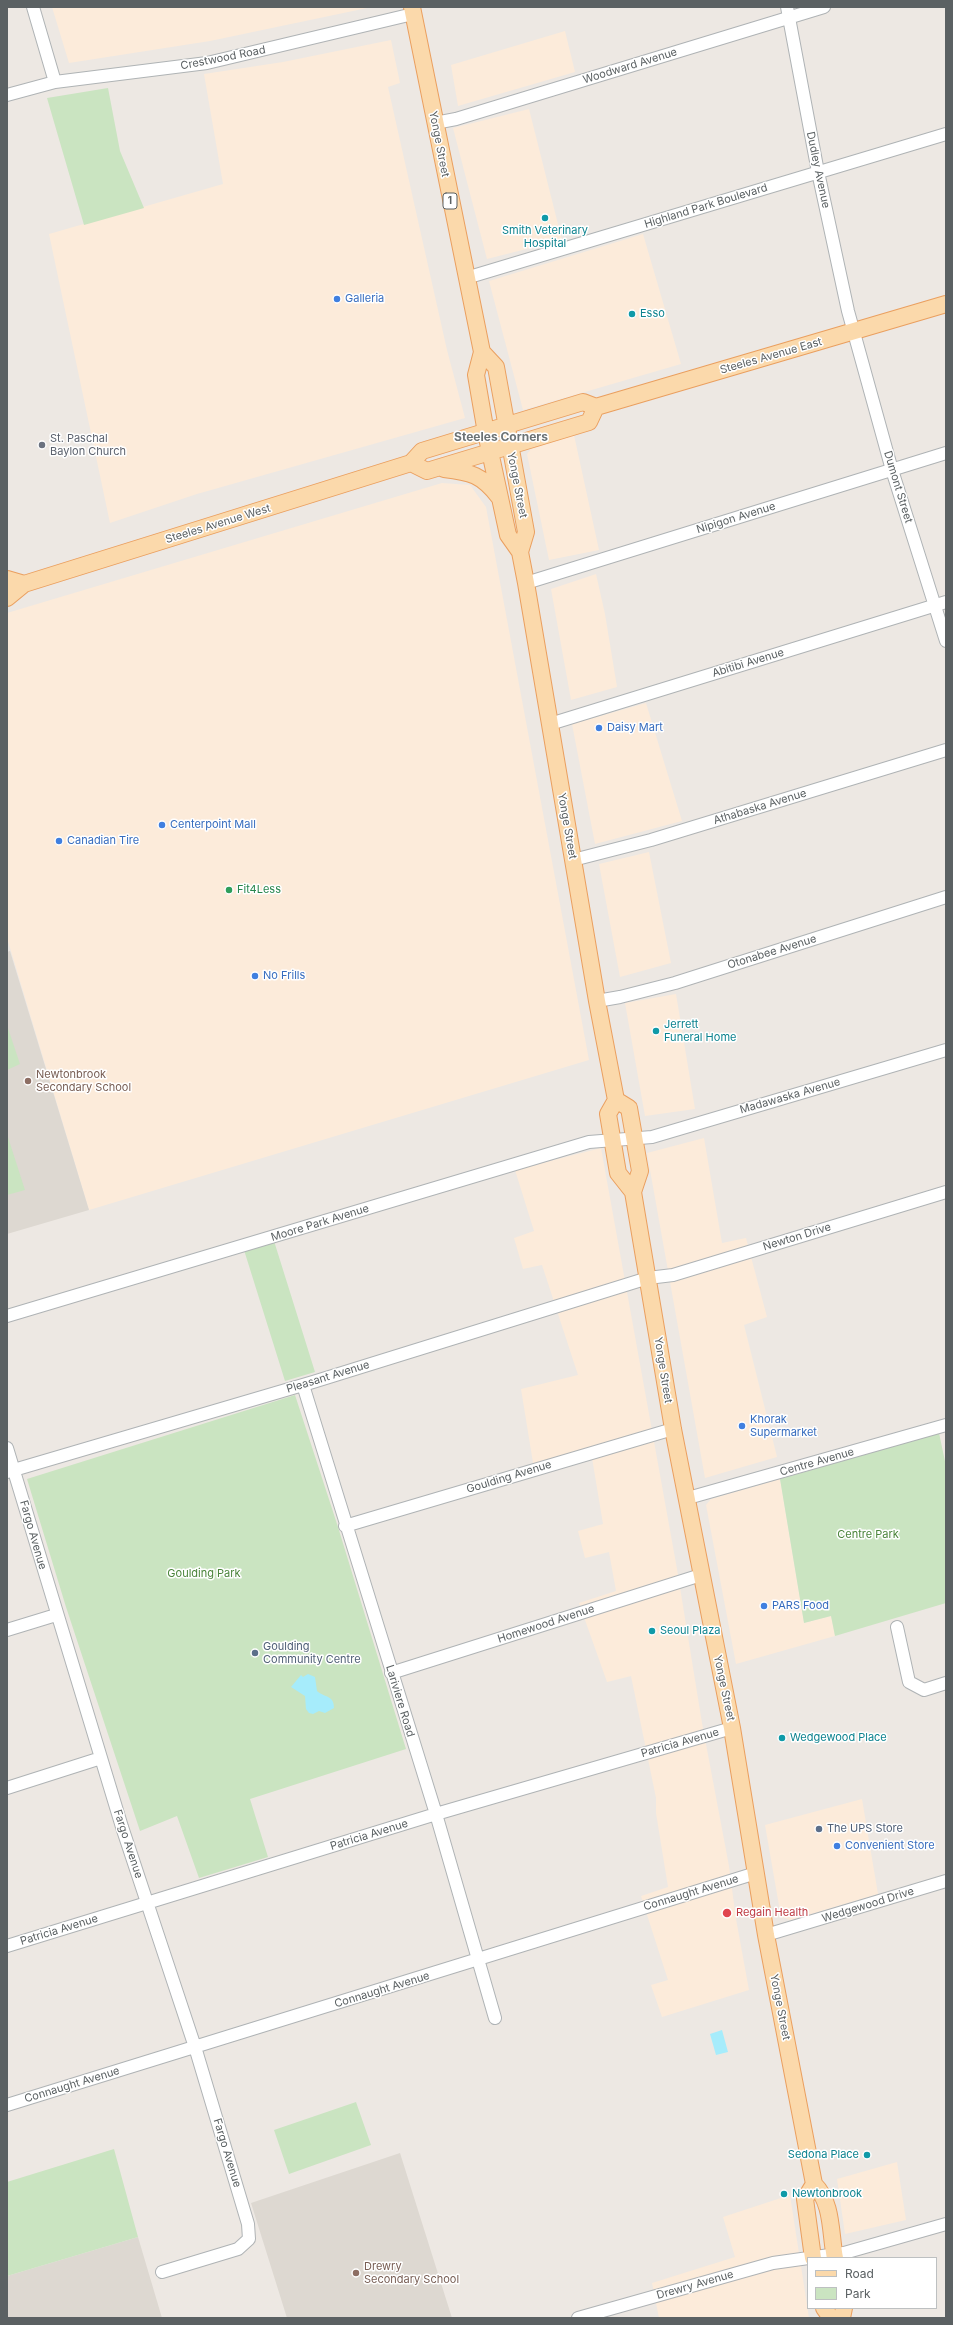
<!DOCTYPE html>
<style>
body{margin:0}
#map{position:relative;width:953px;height:2325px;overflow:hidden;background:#ede8e3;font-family:Inter,sans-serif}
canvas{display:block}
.frame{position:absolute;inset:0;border:8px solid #5b6163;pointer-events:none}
.legend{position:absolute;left:807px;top:2257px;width:130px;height:52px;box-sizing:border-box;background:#fff;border:1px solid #bdc0c1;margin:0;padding:5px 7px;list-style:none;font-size:12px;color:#5b6163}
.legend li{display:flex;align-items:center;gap:8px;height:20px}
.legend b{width:20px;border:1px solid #bdc0c1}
</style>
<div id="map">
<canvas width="953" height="2325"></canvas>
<div class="frame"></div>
<ul class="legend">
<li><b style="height:5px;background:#fbd9ab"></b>Road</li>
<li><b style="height:11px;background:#cae4c1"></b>Park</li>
</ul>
</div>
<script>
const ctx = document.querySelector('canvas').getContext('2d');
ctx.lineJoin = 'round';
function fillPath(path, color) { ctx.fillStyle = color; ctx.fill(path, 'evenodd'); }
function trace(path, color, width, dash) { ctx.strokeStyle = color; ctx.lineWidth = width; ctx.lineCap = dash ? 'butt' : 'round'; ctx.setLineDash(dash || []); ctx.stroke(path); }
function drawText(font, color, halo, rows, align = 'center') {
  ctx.font = font + ' Inter,sans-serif'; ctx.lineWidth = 3; ctx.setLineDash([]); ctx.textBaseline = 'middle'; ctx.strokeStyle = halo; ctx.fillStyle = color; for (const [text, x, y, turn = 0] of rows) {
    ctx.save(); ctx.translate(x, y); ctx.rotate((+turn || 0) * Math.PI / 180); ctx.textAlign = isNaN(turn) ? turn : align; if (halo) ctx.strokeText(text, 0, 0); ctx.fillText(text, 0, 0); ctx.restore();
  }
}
fillPath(new Path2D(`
 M 52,7 L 372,7 L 210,41 L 69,63 Z
 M 565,31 L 575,72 L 458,106 L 451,65 Z
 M 391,40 L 400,83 L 388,87 L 447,350 L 465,418 L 197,494 L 110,523 L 49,234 L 223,184 L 204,74 L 283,62 Z
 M 529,109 L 562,240 L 487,259 L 453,128 Z
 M 643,234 L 681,364 L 523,410 L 489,281 Z
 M 574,435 L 599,550 L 549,560 L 527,454 L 533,447 Z
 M 442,483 L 470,485 L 486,507 L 589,1060 L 89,1210 L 7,938 L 7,613 Z
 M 596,574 L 605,614 L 617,687 L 571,700 L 551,589 Z
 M 646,703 L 682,821 L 595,844 L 572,724 Z
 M 649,852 L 671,963 L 620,977 L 599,864 Z
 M 676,994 L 695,1109 L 645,1116 L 625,1003 Z
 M 704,1138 L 722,1243 L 746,1238 L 767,1317 L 744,1325 L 777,1457 L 705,1478 L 647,1153 Z
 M 601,1148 L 677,1569 L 702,1723 L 729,1866 L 736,1919 L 749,1990 L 662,2017 L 651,1985 L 668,1980 L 641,1896 L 668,1887 L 656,1813 L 656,1798 L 631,1676 L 607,1682 L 579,1603 L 616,1591 L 609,1552 L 585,1558 L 578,1531 L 603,1524 L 592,1458 L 535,1475 L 521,1389 L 578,1375 L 542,1265 L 523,1269 L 514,1238 L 534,1231 L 515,1170 Z
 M 780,1479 L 804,1623 L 831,1616 L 835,1636 L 736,1664 L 706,1505 L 711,1499 Z
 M 862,1799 L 878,1894 L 791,1920 L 781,1917 L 765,1825 Z
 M 897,2162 L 906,2220 L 845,2234 L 837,2179 Z
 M 790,2195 L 809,2318 L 659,2318 L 652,2283 L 735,2257 L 723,2217 Z`), '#fcebda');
fillPath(new Path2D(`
 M 10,951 L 89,1210 L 7,1234 L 7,952 Z
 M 400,2153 L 452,2318 L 287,2318 L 251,2203 Z
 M 138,2237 L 162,2318 L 7,2318 L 7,2276 Z`), '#ddd8d1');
fillPath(new Path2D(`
 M 108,88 L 120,151 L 144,208 L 84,225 L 47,98 Z
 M 7,1025 L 20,1064 L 7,1070 Z
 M 7,1134 L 25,1190 L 7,1195 Z
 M 274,1241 L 315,1372 L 285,1381 L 244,1250 Z
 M 295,1395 L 338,1527 L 406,1749 L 250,1799 L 268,1857 L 199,1878 L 177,1816 L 140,1831 L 66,1607 L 27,1479 Z
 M 939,1433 L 946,1466 L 946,1603 L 835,1636 L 831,1616 L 804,1623 L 780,1479 Z
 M 356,2102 L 371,2145 L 289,2174 L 274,2130 Z
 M 114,2149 L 138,2237 L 7,2276 L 7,2182 Z`), '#cae4c1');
fillPath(new Path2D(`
 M 308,1674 L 315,1677 L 317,1691 C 325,1698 334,1695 334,1708 L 325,1713 L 319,1711 L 313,1714 L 309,1713 L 306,1709 L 305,1696 L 291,1687 L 301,1675 L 303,1677 Z
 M 722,2030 L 728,2052 L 716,2055 L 710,2034 Z`), '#a6ecfb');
const minor = new Path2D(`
 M 33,7 L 55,82
 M 787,7 L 818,172 L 848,311 L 892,470 L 946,641
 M 7,95 L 55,82 L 207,63 L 413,14
 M 435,123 L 456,119 L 824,7
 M 466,278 L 946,134
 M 526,583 L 946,453
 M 550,724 L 946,602
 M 573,860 L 651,840 L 946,750
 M 597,1001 L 620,997 L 675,983 L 946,897
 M 7,1316 L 589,1142 L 652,1137 L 946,1050
 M 303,1385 L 436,1814 L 495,2018
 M 7,1448 L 122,1827 L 195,2047 L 248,2224 L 249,2239 L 238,2249 L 162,2272
 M 7,1472 L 313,1382 L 648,1278 L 673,1275 L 946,1192
 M 688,1498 L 946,1425
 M 345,1526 L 673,1429
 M 897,1627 L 909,1682 L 924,1690 L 946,1683
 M 7,1630 L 56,1615
 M 391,1673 L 701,1575
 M 7,1788 L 101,1758
 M 766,1935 L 946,1881
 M 7,1946 L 436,1814 L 732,1728
 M 7,2105 L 756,1873
 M 578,2318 L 773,2263 L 844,2253 L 946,2224`);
const major = new Path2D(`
 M 412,7 L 482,352 L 476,375 L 486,433 L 508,535 L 520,552 L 526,583 L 597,1001 L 616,1100 L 608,1114 L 618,1173 L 633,1192 L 673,1429 L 732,1728 L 766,1935 L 814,2184 C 833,2203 830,2233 835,2258
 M 482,352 L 496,367 L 526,532 L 520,552
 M 411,463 L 427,471 L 589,422 L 596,407
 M 444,469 C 471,472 482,475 499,497
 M 7,579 L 24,584
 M 7,598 L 24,584 L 411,463 L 422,451 L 583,402 L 596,407 L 946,304
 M 616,1100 L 629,1108 L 640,1171 L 633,1192
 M 813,2258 L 805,2199 L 814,2184
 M 824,2308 L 831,2318
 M 842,2318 L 844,2308`);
trace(minor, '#afb3b5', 14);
trace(major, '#ea9f5f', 18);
trace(minor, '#fff', 12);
trace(major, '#fbd9ab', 16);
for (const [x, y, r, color] of [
 [545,218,4,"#0f9aa8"],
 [337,299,4,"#3f7fe0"],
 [632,314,4,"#0f9aa8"],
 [42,445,4,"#6b7280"],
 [599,728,4,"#3f7fe0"],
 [162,825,4,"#3f7fe0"],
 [59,841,4,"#3f7fe0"],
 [229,890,4,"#2e9e5b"],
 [255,976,4,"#3f7fe0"],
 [656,1031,4,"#0f9aa8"],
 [28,1081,4,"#8d6e63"],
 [742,1426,4,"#3f7fe0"],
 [764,1606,4,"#3f7fe0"],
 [652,1631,4,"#0f9aa8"],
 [255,1653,4,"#5c6f8a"],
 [782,1738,4,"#0f9aa8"],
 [819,1829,4,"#5c6f8a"],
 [837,1846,4,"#3f7fe0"],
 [727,1913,5,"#e0444e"],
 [867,2155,4,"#0f9aa8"],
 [784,2194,4,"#0f9aa8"],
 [356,2273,4,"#8d6e63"]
]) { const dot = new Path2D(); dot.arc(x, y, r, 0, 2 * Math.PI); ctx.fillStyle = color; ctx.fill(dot); trace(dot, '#fff', 1.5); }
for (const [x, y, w] of [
 [450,201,14]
]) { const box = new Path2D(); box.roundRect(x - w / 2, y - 8, w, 16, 3); ctx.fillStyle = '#fff'; ctx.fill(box); trace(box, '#5b6163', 1); }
drawText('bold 10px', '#5b6163', null, [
 ["1",450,201]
]);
drawText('11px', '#5b6163', '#fff', [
 ["Crestwood Road",223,58,-11],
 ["Woodward Avenue",630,66,-17],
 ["Yonge Street",439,144,79],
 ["Dudley Avenue",818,170,78],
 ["Highland Park Boulevard",706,206,-17],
 ["Steeles Avenue East",771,356,-16],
 ["Yonge Street",517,485,79],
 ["Dumont Street",898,487,73],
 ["Nipigon Avenue",736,518,-17],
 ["Steeles Avenue West",218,524,-17],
 ["Abitibi Avenue",748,663,-17],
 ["Athabaska Avenue",760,807,-17],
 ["Yonge Street",567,826,80],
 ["Otonabee Avenue",772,952,-17],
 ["Madawaska Avenue",790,1096,-16],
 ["Moore Park Avenue",320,1223,-17],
 ["Newton Drive",797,1237,-17],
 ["Yonge Street",663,1370,81],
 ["Pleasant Avenue",328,1377,-17],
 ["Centre Avenue",817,1462,-16],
 ["Goulding Avenue",509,1477,-17],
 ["Fargo Avenue",33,1535,74],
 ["Homewood Avenue",546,1624,-18],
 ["Yonge Street",724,1688,78],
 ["Lariviere Road",400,1701,73],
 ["Patricia Avenue",680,1743,-16],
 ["Patricia Avenue",369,1835,-17],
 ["Fargo Avenue",128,1844,72],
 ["Connaught Avenue",691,1893,-17],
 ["Wedgewood Drive",868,1905,-17],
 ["Patricia Avenue",59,1930,-17],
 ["Connaught Avenue",382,1990,-17],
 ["Yonge Street",780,2007,79],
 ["Connaught Avenue",72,2085,-17],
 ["Fargo Avenue",227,2153,73],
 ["Drewry Avenue",695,2285,-16]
]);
drawText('11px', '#0d838f', '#fff', [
 ["Smith Veterinary",545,231,"center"],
 ["Hospital",545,244,"center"],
 ["Esso",640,314],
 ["Jerrett",664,1025],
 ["Funeral Home",664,1038],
 ["Seoul Plaza",660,1631],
 ["Wedgewood Place",790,1738],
 ["Sedona Place",859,2155,"right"],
 ["Newtonbrook",792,2194]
], 'left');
drawText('11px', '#366cbe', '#fff', [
 ["Galleria",345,299],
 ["Daisy Mart",607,728],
 ["Centerpoint Mall",170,825],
 ["Canadian Tire",67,841],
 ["No Frills",263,976],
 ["Khorak",750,1420],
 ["Supermarket",750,1433],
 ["PARS Food",772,1606],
 ["Convenient Store",845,1846]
], 'left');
drawText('11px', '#5b616d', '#fff', [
 ["St. Paschal",50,439],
 ["Baylon Church",50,452]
], 'left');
drawText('11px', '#27864d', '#fff', [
 ["Fit4Less",237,890]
], 'left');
drawText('11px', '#785e54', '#fff', [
 ["Newtonbrook",36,1075],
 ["Secondary School",36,1088],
 ["Drewry",364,2267],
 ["Secondary School",364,2280]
], 'left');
drawText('11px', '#4a843a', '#fff', [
 ["Centre Park",868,1535],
 ["Goulding Park",204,1574]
]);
drawText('11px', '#4e5e75', '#fff', [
 ["Goulding",263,1647],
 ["Community Centre",263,1660],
 ["The UPS Store",827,1829]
], 'left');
drawText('11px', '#be3a42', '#fff', [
 ["Regain Health",736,1913]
], 'left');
drawText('bold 12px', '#6c7375', '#fff', [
 ["Steeles Corners",501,437]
]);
</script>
